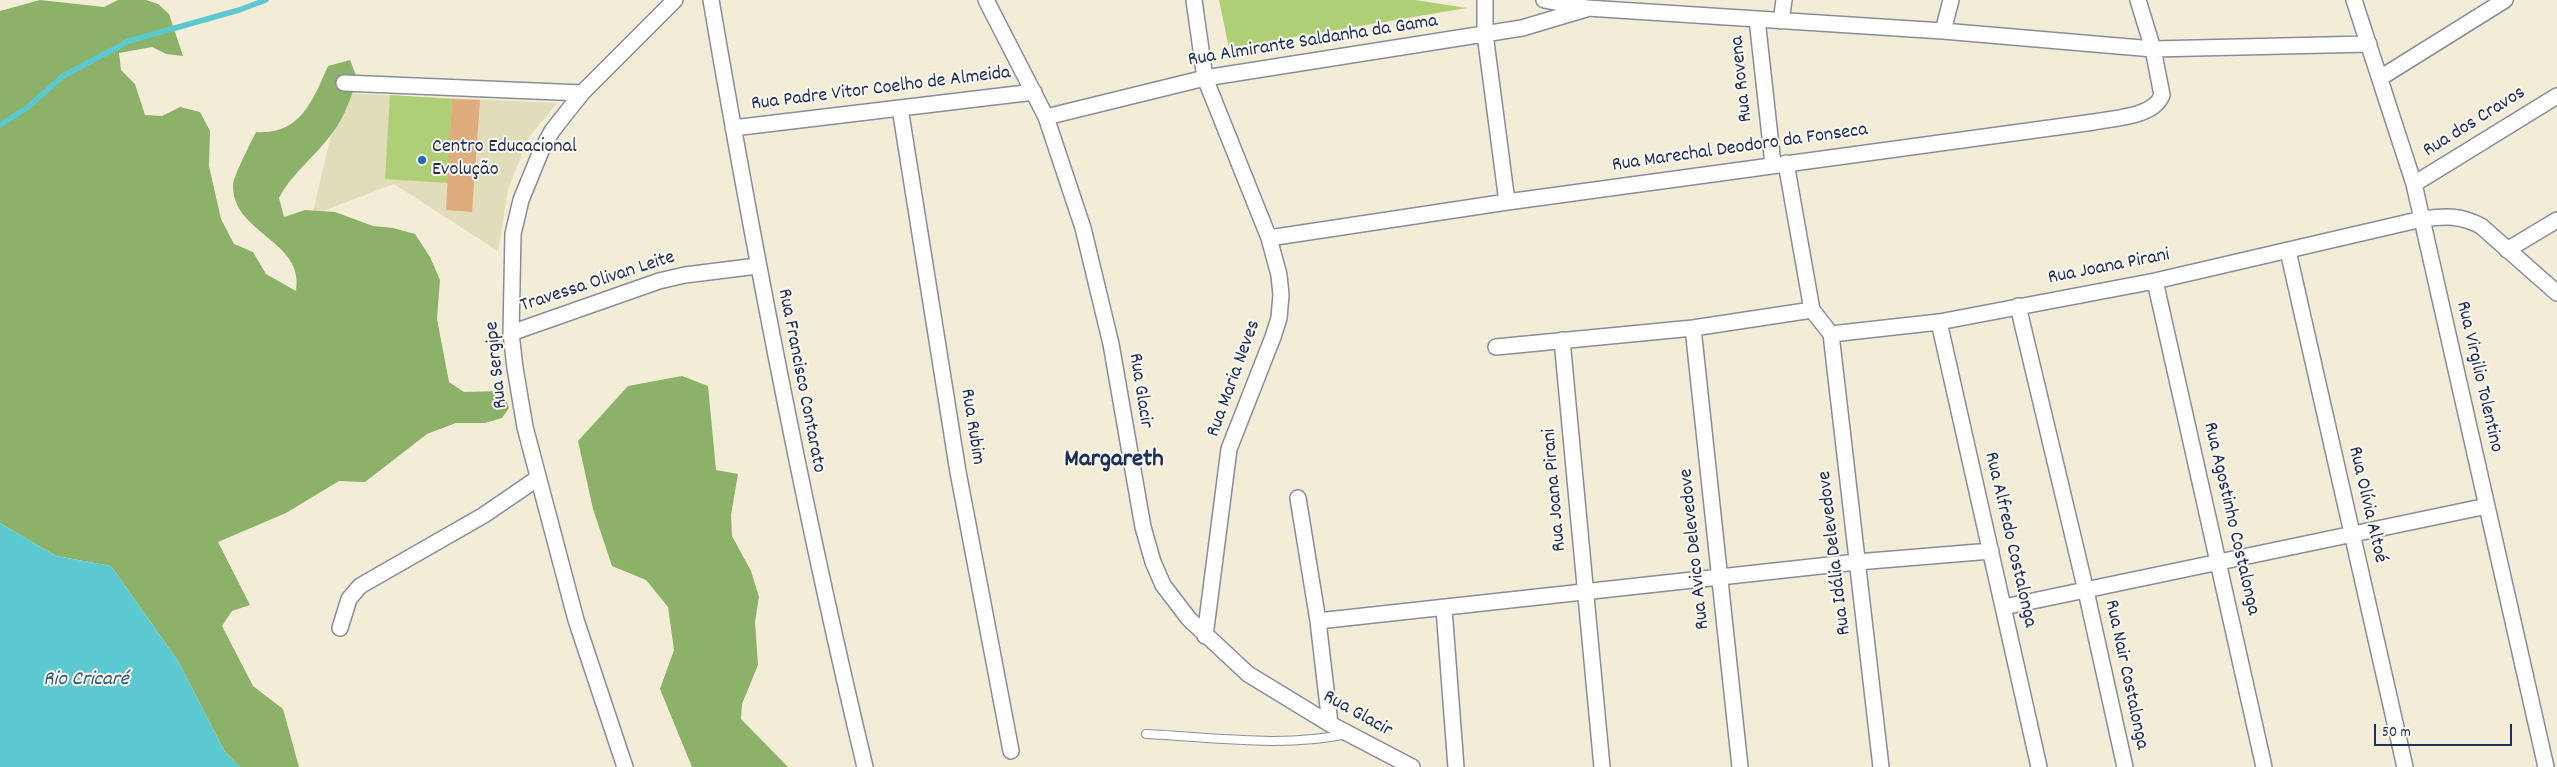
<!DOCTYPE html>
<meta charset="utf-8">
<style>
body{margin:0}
#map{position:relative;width:2557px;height:767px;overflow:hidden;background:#f3edd7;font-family:Dekko,sans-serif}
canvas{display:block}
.scale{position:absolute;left:2374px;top:724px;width:138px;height:22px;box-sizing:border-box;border:2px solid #1b2f5e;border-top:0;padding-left:6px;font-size:15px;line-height:18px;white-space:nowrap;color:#1b2f5e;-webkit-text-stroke:4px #fbf7ec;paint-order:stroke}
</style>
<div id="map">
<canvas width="2557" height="767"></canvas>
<div class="scale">50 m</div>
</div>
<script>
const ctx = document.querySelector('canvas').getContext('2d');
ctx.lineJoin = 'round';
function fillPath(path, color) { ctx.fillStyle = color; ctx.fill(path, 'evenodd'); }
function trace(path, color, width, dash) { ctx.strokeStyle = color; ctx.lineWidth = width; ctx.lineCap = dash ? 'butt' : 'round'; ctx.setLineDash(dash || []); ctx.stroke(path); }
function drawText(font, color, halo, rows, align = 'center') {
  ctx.font = font + ' Dekko,sans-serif'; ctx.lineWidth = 4; ctx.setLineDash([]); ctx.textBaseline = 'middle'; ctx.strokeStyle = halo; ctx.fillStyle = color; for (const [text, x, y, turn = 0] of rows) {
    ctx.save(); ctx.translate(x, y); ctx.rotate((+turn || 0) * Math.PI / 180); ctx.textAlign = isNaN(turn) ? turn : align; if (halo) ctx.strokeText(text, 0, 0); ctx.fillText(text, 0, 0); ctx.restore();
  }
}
fillPath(new Path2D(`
 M 341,93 L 557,103 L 529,137 L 508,189 L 498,251 L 394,184 L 312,215 Z`), '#e1dcba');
fillPath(new Path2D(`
 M 1219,0 L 1415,0 L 1467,8 L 1229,48 Z
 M 390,95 L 452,99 L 448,183 L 385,179 Z`), '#afcf77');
fillPath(new Path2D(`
 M 40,0 L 104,7 L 118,0 L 146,0 L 158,4 L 169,14 L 183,56 L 166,54 L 152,47 L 119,53 L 121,70 L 135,84 L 145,115 L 162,116 L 180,107 L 200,112 L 210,131 L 209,166 L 221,219 L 234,244 L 253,252 L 266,274 L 296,291 C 305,240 232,234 233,185 C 234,175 251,142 256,132 C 300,135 312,102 328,66 L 350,60 L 358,80 C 350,97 345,117 333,132 C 316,156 292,173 279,198 L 284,217 L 305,210 L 335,212 L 373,226 L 393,228 L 415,234 L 430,257 L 440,280 L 437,319 L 449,382 L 464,392 L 502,391 L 509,408 L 502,418 L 485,423 L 456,423 L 427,434 L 365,482 L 339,481 L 286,513 L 218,542 L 250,605 L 232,611 L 222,626 L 253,686 L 283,709 L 299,767 L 240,767 L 225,752 L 178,661 L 111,566 L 56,556 L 0,523 L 0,11 Z
 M 682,376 L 708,386 L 716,470 L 738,474 L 731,515 L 732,536 L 751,571 L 759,597 L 755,622 L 758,665 L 742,704 L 741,719 L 788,767 L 692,767 L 660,689 L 674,650 L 668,607 L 646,580 L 612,566 L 593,509 L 578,441 L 628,386 Z`), '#8bb268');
fillPath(new Path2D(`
 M 0,523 L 56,556 L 111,566 L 178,661 L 225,752 L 240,767 L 0,767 Z`), '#5cc9d1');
trace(new Path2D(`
 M 0,125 L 28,107 L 63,76 L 129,41 L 239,10 L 266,0`), '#5cc9d1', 5.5);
fillPath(new Path2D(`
 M 452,99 L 480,100 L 472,212 L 446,210 Z`), '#dfac7e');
const service = new Path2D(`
 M 1146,734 C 1212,737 1282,748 1347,734`);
const minor = new Path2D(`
 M 711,0 C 755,257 804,513 865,767
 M 986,0 L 1046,117 L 1083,228 L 1111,344 L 1143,527 L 1153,562 L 1163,585 L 1189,619 L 1248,674 L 1330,724 L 1412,767
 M 1194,0 L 1205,78 L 1269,238 L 1279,275 L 1281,295 L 1279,318 L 1273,337 L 1229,449 L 1205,636
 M 1485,0 L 1485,34 L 1507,202
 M 1544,0 L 1587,8 L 1943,31 L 2153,49 L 2369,44
 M 2354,0 L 2414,184 L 2546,767
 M 1757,19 L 1773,164
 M 1781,21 L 1784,0
 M 1943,31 L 1951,0
 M 2380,78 L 2505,0
 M 344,83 L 582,93
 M 900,108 L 958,472 L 1011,751
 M 1046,117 L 1205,78 L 1522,28 L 1586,9
 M 733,128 L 1034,92
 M 1786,163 L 1812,310 L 1831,334 L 1939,322 L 2155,281 L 2422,219 C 2445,216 2460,215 2481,226 L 2557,293
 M 2414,184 L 2557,96
 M 1269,238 L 1507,202 L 2094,122 C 2114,118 2154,117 2162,95 L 2153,49 L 2138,0
 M 2507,250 L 2557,220
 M 2288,251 L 2405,767
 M 2155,281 L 2264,767
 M 2018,306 L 2086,591 L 2125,767
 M 1939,322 L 2039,767
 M 1693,328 L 1740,767
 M 511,333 L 659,281 L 685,275 L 757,266
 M 1831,334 L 1881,767
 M 1562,340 L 1602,767
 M 1496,347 L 1693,328 L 1812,310
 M 1298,498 L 1318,621 L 1330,724
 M 2004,607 L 2487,506
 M 1444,609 L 1456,767
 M 1318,621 L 1857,562 L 1991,551
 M 340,628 L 349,599 L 360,586 L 484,515 L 538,478
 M 625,767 L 576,620 L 525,427 L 515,368 L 511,333 L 513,234 L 521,200 L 541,151 L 552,131 L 582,93 L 675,0`);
trace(service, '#878e9a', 10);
trace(minor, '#878e9a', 18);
trace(service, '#fff', 8);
trace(minor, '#fff', 15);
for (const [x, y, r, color] of [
 [422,160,5,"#1f6fb2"]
]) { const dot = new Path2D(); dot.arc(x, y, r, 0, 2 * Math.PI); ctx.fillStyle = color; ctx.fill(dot); trace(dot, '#fbf7ec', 2); }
drawText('20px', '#1b2f5e', '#fbf7ec', [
 ["Rua Almirante Saldanha da Gama",1313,42,-9],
 ["Rua Rovena",1743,79,-96],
 ["Rua Padre Vitor Coelho de Almeida",881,90,-7],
 ["Rua dos Cravos",2475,123,-32],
 ["Rua Marechal Deodoro da Fonseca",1740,149,-8],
 ["Rua Joana Pirani",2109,268,-11],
 ["Travessa Olivan Leite",598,283,-18],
 ["Rua Sergipe",498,365,-96],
 ["Rua Virgilio Tolentino",2478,377,77],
 ["Rua Maria Neves",1235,379,-70],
 ["Rua Francisco Contarato",800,381,79],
 ["Rua Glacir",1139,391,81],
 ["Rua Rubim",971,427,81],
 ["Rua Joana Pirani",1556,490,-95],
 ["Rua Olívia Altoé",2366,505,77],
 ["Rua Agostinho Costalonga",2230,519,77],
 ["Rua Alfredo Costalonga",2009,540,77],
 ["Rua Avico Delevedove",1696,549,-96],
 ["Rua Idália Delevedove",1836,553,-97],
 ["Rua Nair Costalonga",2125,675,78],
 ["Rua Glacir",1357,715,29]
]);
drawText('20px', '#1b2f5e', '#fbf7ec', [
 ["Centro Educacional",432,148],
 ["Evolução",432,171]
], 'left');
drawText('italic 21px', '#2e5d80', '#fbf7ec', [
 ["Rio Cricaré",86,681]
]);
drawText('bold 25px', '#1b2f5e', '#fbf7ec', [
 ["Margareth",1114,462]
]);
</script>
